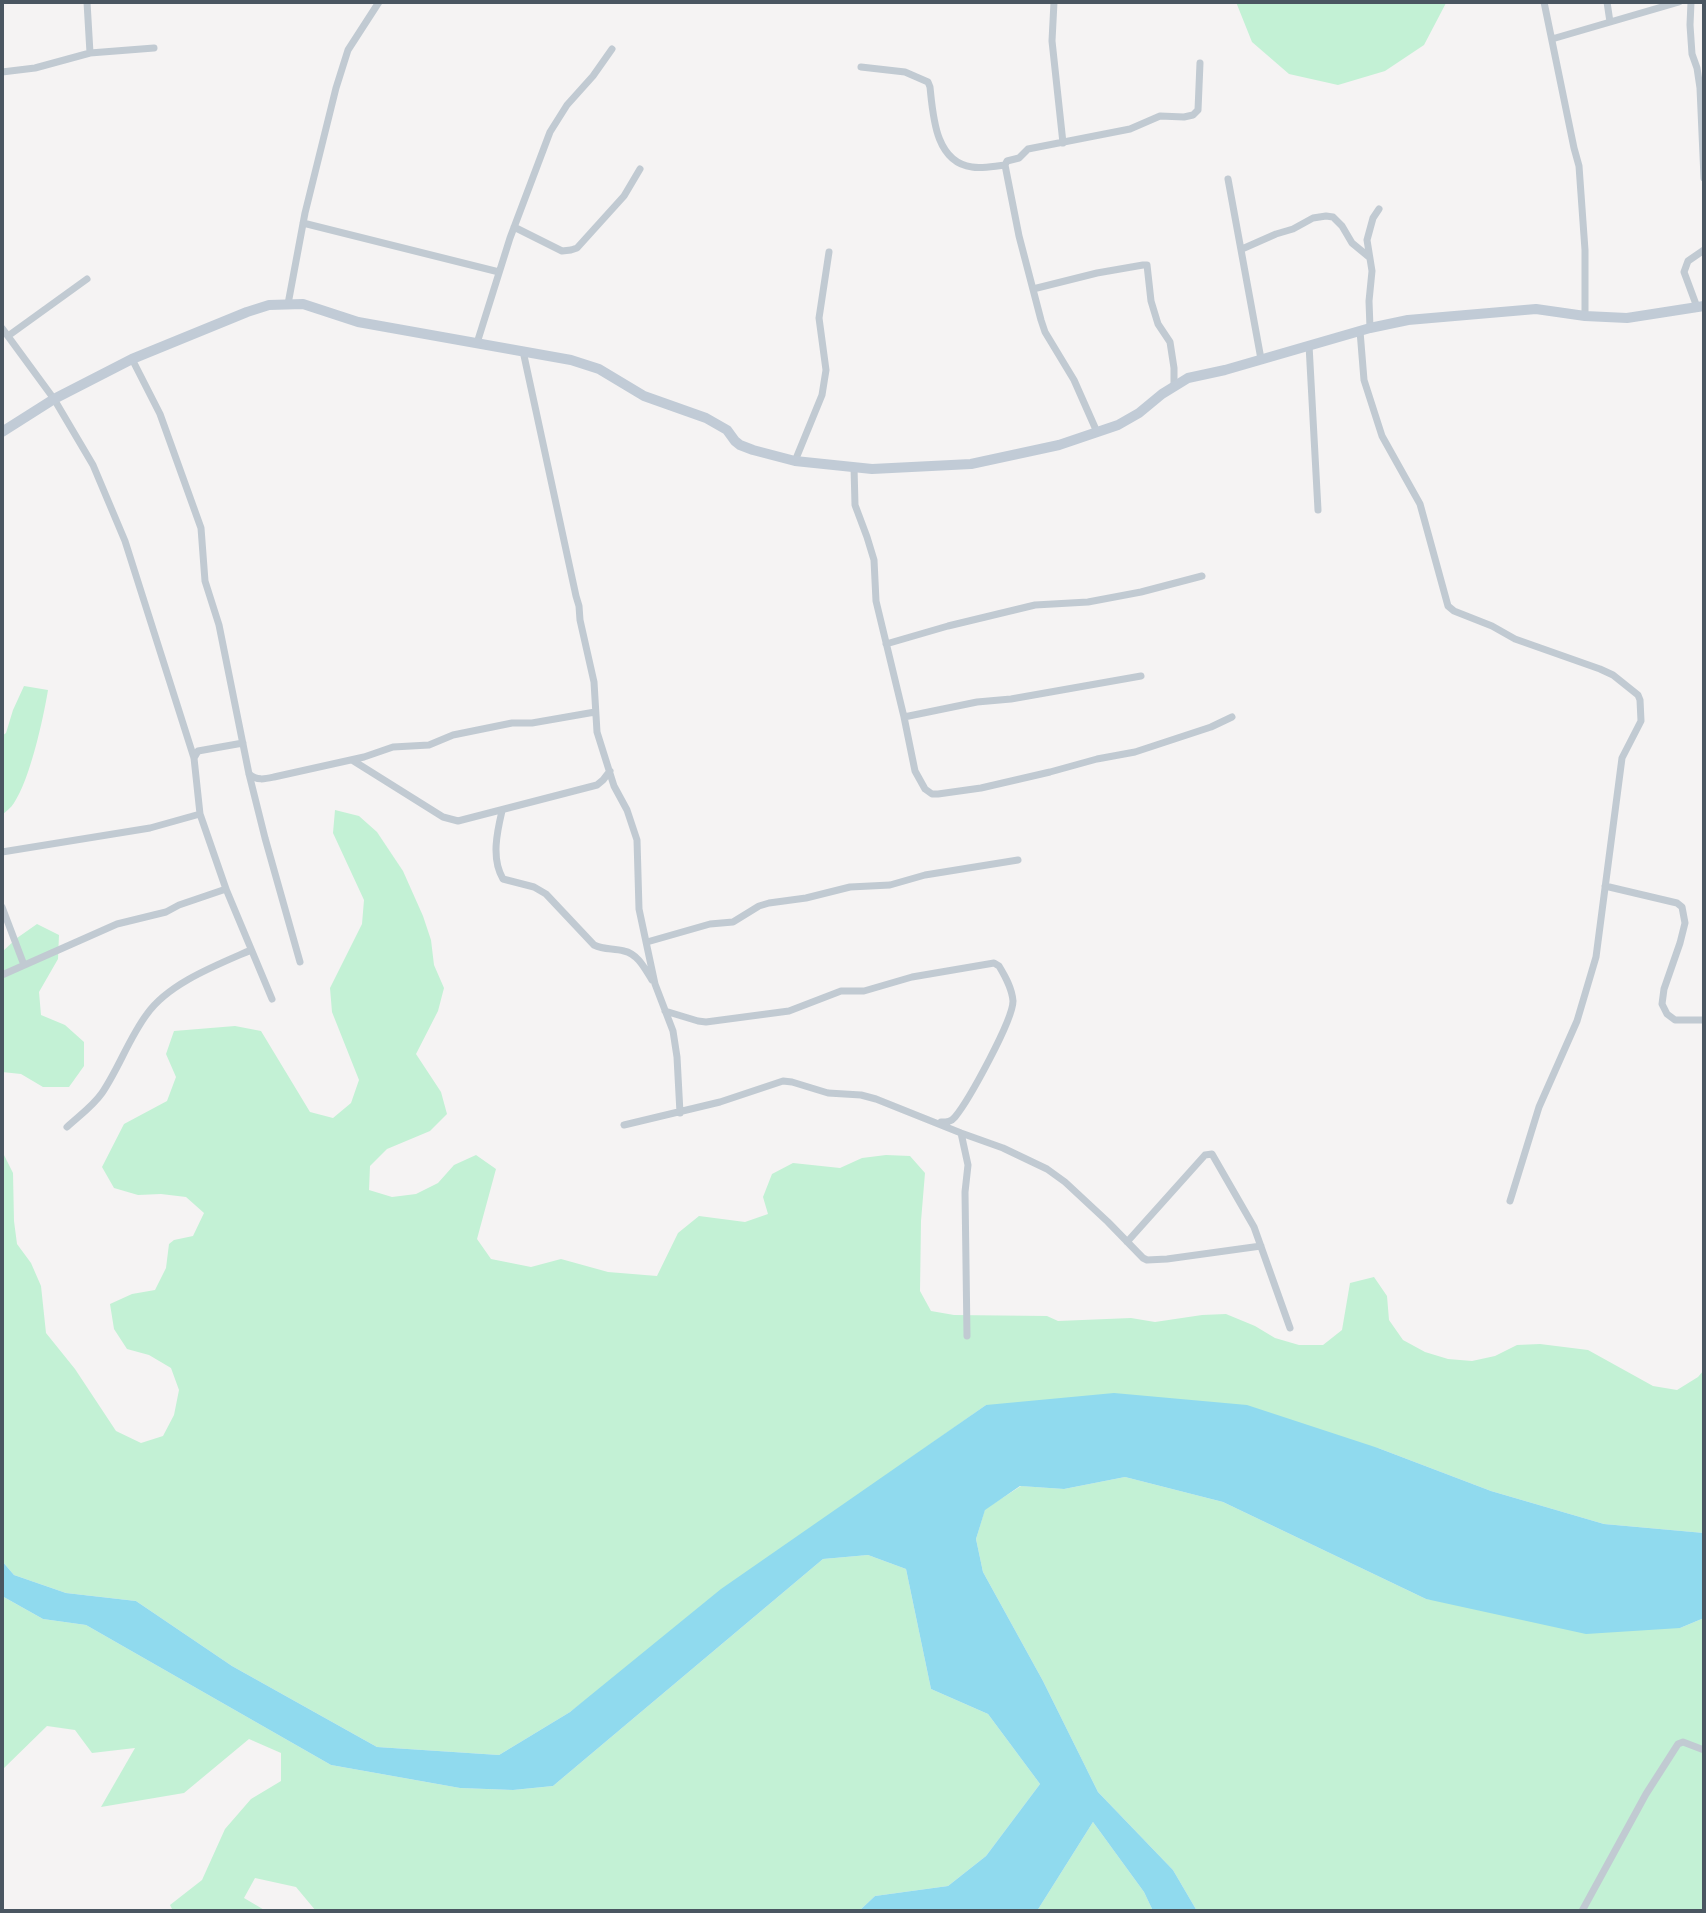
<!DOCTYPE html>
<style>
body{margin:0}
#map{position:relative;width:1706px;height:1913px;overflow:hidden;background:#f5f3f3;font-family:"Exo 2",sans-serif}
canvas{display:block}
.frame{position:absolute;inset:0;border:4px solid #4a5661;pointer-events:none}
</style>
<div id="map">
<canvas width="1706" height="1913"></canvas>
<div class="frame"></div>
</div>
<script>
const ctx = document.querySelector('canvas').getContext('2d');
ctx.lineJoin = 'round';
function fillPath(path, color) { ctx.fillStyle = color; ctx.fill(path, 'evenodd'); }
function trace(path, color, width, dash) { ctx.strokeStyle = color; ctx.lineWidth = width; ctx.lineCap = dash ? 'butt' : 'round'; ctx.setLineDash(dash || []); ctx.stroke(path); }
fillPath(new Path2D(`
 M 1236,2 L 1446,3 L 1424,45 L 1385,71 L 1338,85 L 1289,74 L 1252,42 Z
 M 24,686 L 48,690 C 43,720 30,779 14,803 C 11,808 6,811 2,815 L 2,736 L 6,733 L 13,710 Z
 M 335,810 L 359,816 L 377,832 L 403,871 L 423,916 L 431,940 L 434,965 L 444,988 L 438,1011 L 416,1054 L 441,1092 L 447,1114 L 430,1131 L 387,1149 L 370,1166 L 369,1190 L 392,1197 L 416,1194 L 438,1183 L 454,1165 L 476,1155 L 496,1169 L 477,1239 L 491,1259 L 531,1267 L 561,1259 L 608,1272 L 657,1276 L 678,1233 L 699,1216 L 745,1222 L 768,1214 L 763,1197 L 772,1174 L 793,1163 L 840,1168 L 862,1158 L 886,1155 L 910,1156 L 925,1173 L 921,1221 L 920,1291 L 931,1311 L 954,1315 L 1047,1316 L 1058,1321 L 1131,1318 L 1155,1322 L 1202,1315 L 1226,1314 L 1255,1326 L 1275,1338 L 1299,1345 L 1323,1345 L 1342,1330 L 1350,1283 L 1374,1277 L 1387,1296 L 1389,1320 L 1403,1340 L 1425,1352 L 1448,1359 L 1472,1361 L 1495,1356 L 1517,1345 L 1540,1344 L 1588,1350 L 1653,1386 L 1677,1390 L 1698,1377 L 1704,1370 L 1704,1533 L 1604,1524 L 1491,1491 L 1378,1448 L 986,1405 L 867,1489 L 570,1712 L 499,1755 L 377,1747 L 232,1666 L 136,1601 L 66,1593 L 14,1575 L 2,1561 L 2,1151 L 13,1173 L 14,1221 L 17,1244 L 31,1263 L 41,1286 L 46,1333 L 75,1369 L 116,1431 L 141,1443 L 163,1436 L 174,1415 L 179,1390 L 171,1368 L 149,1355 L 127,1349 L 114,1329 L 110,1304 L 132,1294 L 155,1290 L 166,1268 L 169,1244 L 174,1240 L 193,1236 L 204,1213 L 186,1197 L 161,1194 L 138,1195 L 114,1188 L 102,1167 L 124,1124 L 167,1101 L 176,1077 L 166,1054 L 174,1031 L 235,1026 L 261,1031 L 310,1112 L 333,1118 L 351,1103 L 359,1080 L 332,1012 L 330,988 L 362,924 L 364,900 L 333,833 Z
 M 37,924 L 59,935 L 58,959 L 39,992 L 41,1015 L 65,1025 L 84,1042 L 84,1066 L 69,1087 L 43,1087 L 21,1074 L 2,1072 L 2,952 L 17,938 Z
 M 1125,1477 L 1223,1502 L 1426,1599 L 1680,1628 L 1704,1618 L 1704,1911 L 1197,1911 L 1173,1870 L 1098,1792 L 1043,1681 L 983,1572 L 976,1539 L 985,1509 L 1021,1486 L 1064,1489 Z
 M 868,1555 L 906,1569 L 931,1689 L 988,1714 L 1040,1784 L 986,1856 L 948,1886 L 875,1896 L 859,1911 L 316,1911 L 296,1887 L 255,1878 L 244,1898 L 266,1911 L 173,1911 L 170,1905 L 202,1880 L 225,1829 L 251,1799 L 281,1781 L 281,1753 L 249,1739 L 184,1793 L 101,1807 L 135,1748 L 92,1753 L 75,1730 L 47,1726 L 2,1770 L 2,1596 L 43,1619 L 86,1625 L 331,1765 L 460,1788 L 513,1790 L 553,1786 L 823,1559 Z
 M 1093,1822 L 1144,1892 L 1153,1911 L 1037,1911 Z`), '#c3f1d5');
fillPath(new Path2D(`
 M 1114,1393 L 1247,1405 L 1378,1448 L 1491,1491 L 1604,1524 L 1704,1533 L 1704,1618 L 1680,1628 L 1586,1634 L 1426,1599 L 1223,1502 L 1125,1477 L 1064,1489 L 1020,1486 L 985,1510 L 976,1539 L 983,1572 L 1043,1681 L 1098,1792 L 1173,1870 L 1197,1911 L 1153,1911 L 1144,1892 L 1093,1822 L 1037,1911 L 859,1911 L 875,1896 L 948,1886 L 986,1856 L 1040,1784 L 988,1714 L 931,1689 L 906,1569 L 868,1555 L 823,1559 L 553,1786 L 513,1790 L 460,1788 L 331,1765 L 86,1625 L 43,1619 L 2,1596 L 2,1561 L 14,1575 L 66,1593 L 136,1601 L 232,1666 L 377,1747 L 499,1755 L 570,1712 L 721,1589 L 986,1405 Z`), '#90daee');
trace(new Path2D(`
 M 87,2 L 90,53
 M 1054,2 L 1052,41 L 1063,143
 M 1544,2 L 1574,148 L 1579,166 L 1585,250 L 1585,316
 M 1607,2 L 1610,22
 M 1691,2 L 1690,25 L 1692,54 L 1697,68 L 1700,88 L 1704,178
 M 1552,39 L 1679,2
 M 861,67 L 905,72 L 928,82 L 930,87 C 933,115 935,162 972,167 C 982,169 994,166 1005,165 L 1007,161 L 1019,158 L 1028,149 L 1130,129 L 1160,116 L 1184,117 L 1193,115 L 1198,110 L 1200,63
 M 2,72 L 35,68 L 90,53 L 154,48
 M 1005,165 L 1019,236 L 1041,320 L 1045,332 L 1074,380 L 1097,432
 M 1228,179 L 1261,359
 M 303,223 L 499,272
 M 514,227 L 562,251 L 571,250 L 577,248 L 624,196 L 640,169
 M 1242,249 L 1276,234 L 1293,229 L 1313,218 L 1326,216 L 1333,217 L 1342,226 L 1352,243 L 1369,257
 M 1033,289 L 1097,273 L 1143,265 L 1147,265 L 1151,301 L 1158,324 L 1170,342 L 1174,368 L 1174,387
 M 288,304 L 305,213 L 336,88 L 348,50 L 379,2
 M 1697,307 L 1684,272 L 1688,261 L 1704,250
 M 2,328 L 54,399 L 93,465 L 125,541 L 194,758 L 200,814 L 226,889 L 272,999
 M 1370,328 L 1369,301 L 1372,271 L 1367,240 L 1373,218 L 1379,209
 M 1360,331 L 1364,380 L 1382,436 L 1420,504 L 1448,606 L 1454,611 L 1492,626 L 1515,639 L 1600,669 L 1613,675 L 1638,695 L 1640,700 L 1641,721 L 1622,758 L 1596,957 L 1577,1021 L 1539,1107 L 1510,1201
 M 8,336 L 87,279
 M 477,343 L 510,238 L 550,132 L 567,105 L 593,76 L 612,49
 M 1309,345 L 1318,510
 M 523,351 L 576,596 L 579,606 L 580,620 L 594,682 L 597,732 L 614,786 L 627,810 L 637,840 L 639,909 L 655,984 L 673,1031 L 677,1057 L 680,1113
 M 132,359 L 160,414 L 201,528 L 205,581 L 219,625 L 249,774 L 265,838 L 300,962
 M 795,461 L 822,395 L 826,370 L 819,318 L 829,252
 M 854,467 L 855,505 L 867,537 L 874,560 L 876,601 L 904,717 L 915,771 L 925,789 L 932,794 L 938,794 L 981,788 L 1050,772 L 1097,759 L 1135,752 L 1211,727 L 1232,717
 M 886,644 L 948,626 L 1035,605 L 1088,602 L 1141,592 L 1202,576
 M 904,717 L 977,702 L 1011,699 L 1141,676
 M 194,758 L 198,751 L 243,743
 M 352,760 L 443,817 L 458,821 L 597,785 L 603,780 L 610,771
 M 249,774 C 257,781 265,779 274,777 L 364,757 L 393,747 L 429,745 L 453,735 L 512,723 L 532,723 L 595,712
 M 502,811 C 497,832 491,859 503,879 L 534,887 L 546,894 L 594,945 C 604,950 613,948 624,951 C 638,954 645,969 652,980
 M 2,852 L 150,828 L 200,814
 M 1605,886 L 1677,903 L 1682,907 L 1685,923 L 1680,943 L 1664,989 L 1662,1004 L 1667,1014 L 1675,1020 L 1704,1020
 M 2,907 L 24,965
 M 647,942 L 710,924 L 733,922 L 759,906 L 769,903 L 806,898 L 850,887 L 890,885 L 925,875 L 1018,860
 M 2,975 L 117,924 L 166,912 L 179,905 L 226,889
 M 665,1011 L 698,1021 L 706,1022 L 789,1011 L 841,991 L 864,991 L 912,977 L 994,963 L 999,966 C 1005,976 1012,988 1013,1001 C 1013,1020 969,1100 955,1117 C 951,1122 947,1122 941,1122
 M 624,1125 L 720,1102 L 783,1081 L 792,1082 L 828,1093 L 861,1095 L 876,1099 L 961,1133 L 1003,1148 L 1047,1169 L 1065,1182 L 1108,1222 L 1143,1258 L 1147,1260 L 1167,1259 L 1261,1246
 M 67,1127 C 79,1116 93,1106 102,1093 C 119,1068 129,1038 147,1014 C 169,983 217,965 251,950
 M 961,1133 L 968,1165 L 965,1192 L 967,1336
 M 1127,1242 L 1205,1155 L 1212,1154 L 1254,1227 L 1290,1328
 M 1582,1911 L 1646,1794 L 1678,1744 L 1683,1742 L 1704,1750`), '#c1cad2', 7);
trace(new Path2D(`
 M 2,432 L 54,399 L 132,359 L 247,312 L 269,305 L 303,304 L 358,322 L 571,360 L 599,369 L 644,396 L 706,418 L 727,430 L 735,441 L 740,445 L 753,450 L 795,461 L 872,469 L 971,464 L 1059,445 L 1118,425 L 1139,413 L 1162,394 L 1188,378 L 1225,370 L 1370,328 L 1408,320 L 1536,309 L 1585,316 L 1627,318 L 1704,306`), '#c1cbd6', 10);
</script>
